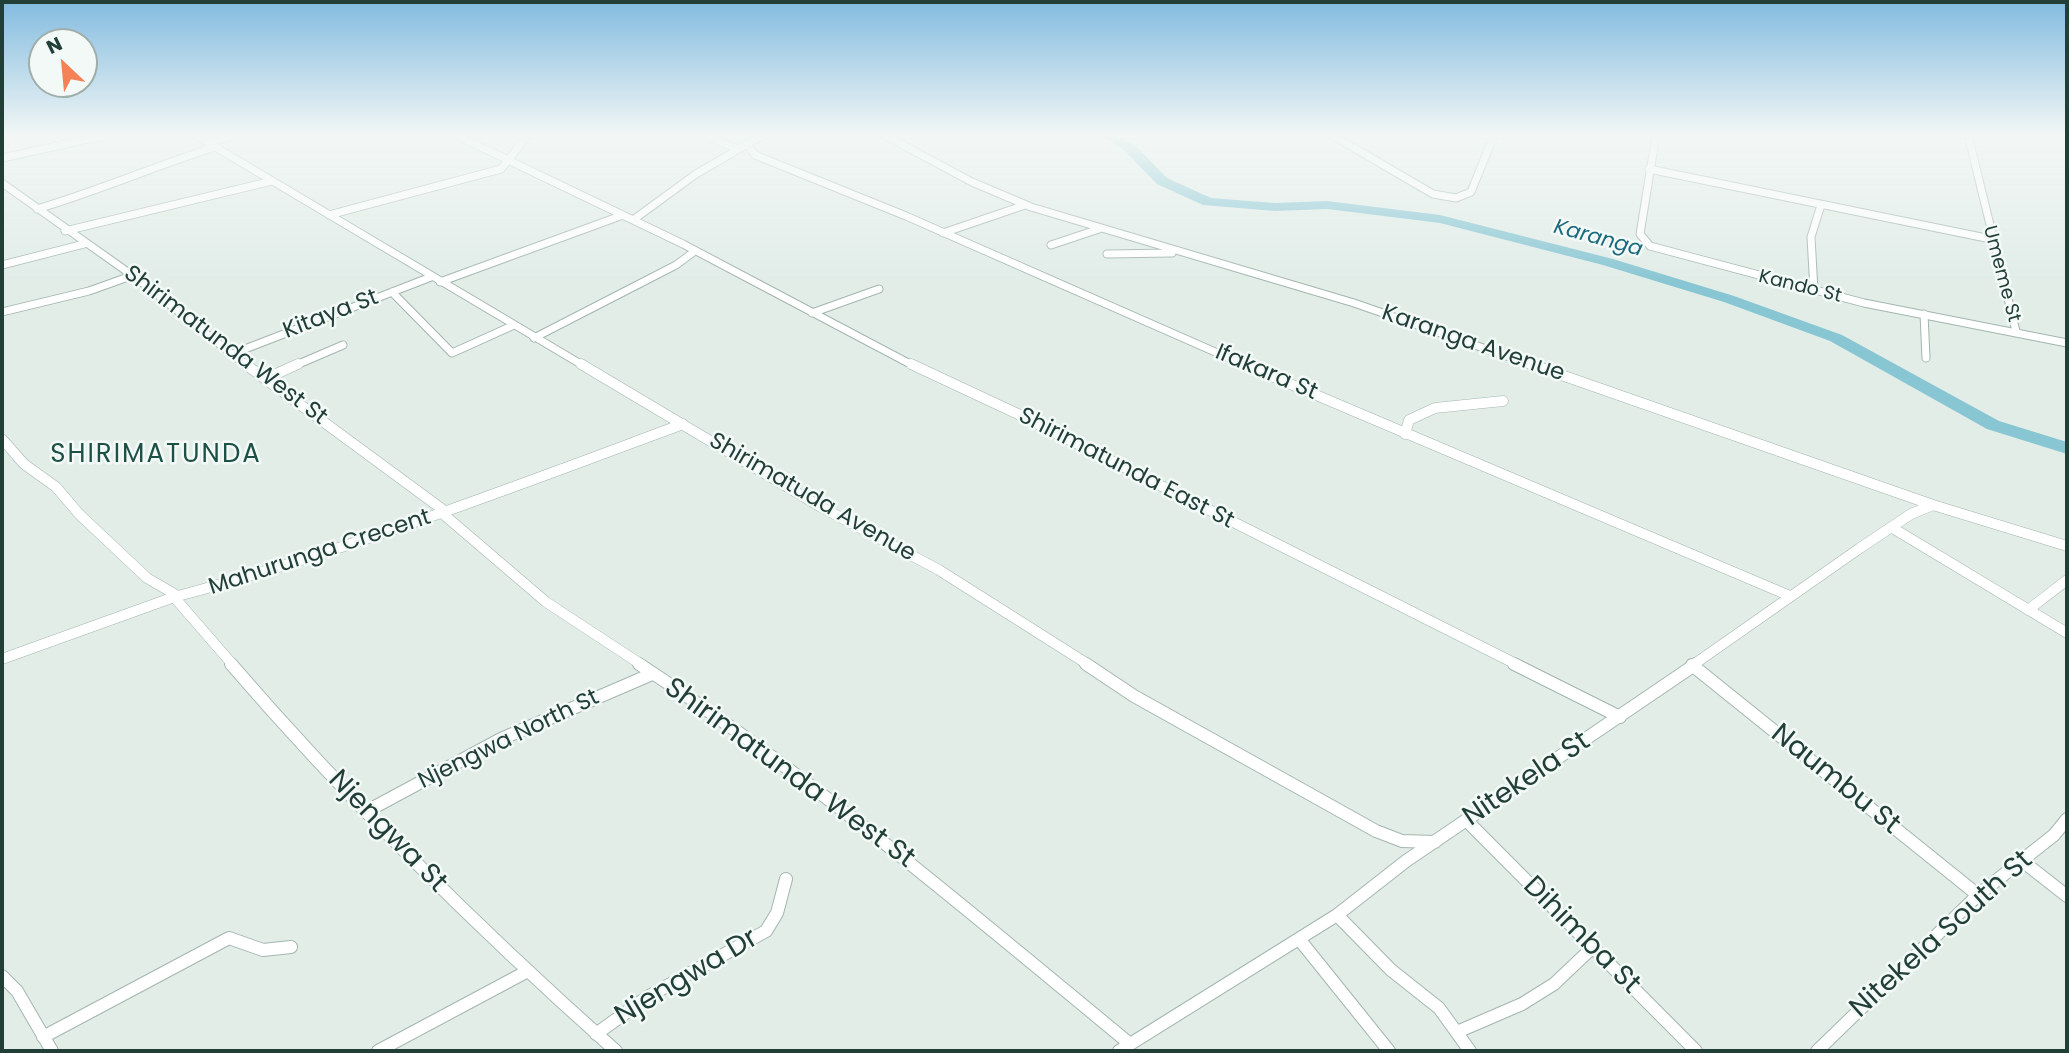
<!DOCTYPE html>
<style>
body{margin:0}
#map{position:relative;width:2069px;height:1053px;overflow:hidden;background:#e2ede8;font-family:Poppins,sans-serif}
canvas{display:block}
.frame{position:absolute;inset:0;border:4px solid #213e37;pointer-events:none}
.north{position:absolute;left:28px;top:28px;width:70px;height:70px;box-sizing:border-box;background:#f3f9f6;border:2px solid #9faeaa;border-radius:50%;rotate:334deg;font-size:19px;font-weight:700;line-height:28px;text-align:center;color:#213e37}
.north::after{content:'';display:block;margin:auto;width:24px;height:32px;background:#f58257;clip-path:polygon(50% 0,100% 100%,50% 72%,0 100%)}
</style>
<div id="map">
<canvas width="2069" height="1053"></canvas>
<div class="frame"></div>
<div class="north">N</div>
</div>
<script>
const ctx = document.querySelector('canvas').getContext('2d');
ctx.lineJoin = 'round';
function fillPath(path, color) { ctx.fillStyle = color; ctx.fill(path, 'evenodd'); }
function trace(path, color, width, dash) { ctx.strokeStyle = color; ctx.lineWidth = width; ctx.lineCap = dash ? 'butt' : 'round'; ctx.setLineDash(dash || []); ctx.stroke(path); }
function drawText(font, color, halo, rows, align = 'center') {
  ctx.font = font + ' Poppins,sans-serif'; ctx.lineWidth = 5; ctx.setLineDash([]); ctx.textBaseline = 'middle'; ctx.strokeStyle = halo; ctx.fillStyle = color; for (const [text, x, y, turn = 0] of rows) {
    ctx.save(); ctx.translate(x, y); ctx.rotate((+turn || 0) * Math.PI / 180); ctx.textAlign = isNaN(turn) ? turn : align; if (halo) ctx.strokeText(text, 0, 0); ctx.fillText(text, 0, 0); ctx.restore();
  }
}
fillPath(new Path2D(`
 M 1100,135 L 1115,135 L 1135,145 L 1167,178 L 1211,198 L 1275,203 L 1327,201 L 1440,215 L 1613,259 L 1734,296 L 1842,335 L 1999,421 L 2067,442 L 2067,454 L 1987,429 L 1830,341 L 1724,302 L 1603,265 L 1440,223 L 1327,209 L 1275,211 L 1203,205 L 1157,184 L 1125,151 Z`), '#89c6d3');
const streetFar2 = new Path2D(`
 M 195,135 L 584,366
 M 456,135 L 683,244 L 914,366
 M 705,135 L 737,149
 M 884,135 L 972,182 L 1031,207 L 1354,303 L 1535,366
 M 1332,135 L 1433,194 L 1456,198 L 1471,192 L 1494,135
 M 1656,135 L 1640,234 L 1650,246 L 1864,303 L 2067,343
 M 1968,135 L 2016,331
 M 208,143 L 237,135
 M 747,144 L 755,155 L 906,216 L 1247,366
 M 2,158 L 107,135
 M 1649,169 L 1991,239
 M 2,183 L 139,280 L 247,366
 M 37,209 C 98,191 155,166 215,147
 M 329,215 L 501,169 L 528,135
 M 633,220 L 696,174 L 763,135
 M 65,231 L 272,181
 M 943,233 L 1025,205
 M 1051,245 L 1099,229
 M 1107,254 L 1172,253
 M 2,265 L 84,244
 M 440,282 L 623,215
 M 1814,290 L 1811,237 L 1821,205
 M 392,292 L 452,353 L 514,325
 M 2,312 L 89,291 L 131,276
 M 812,313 L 879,289
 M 1924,314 L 1926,358
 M 534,338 L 676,265 L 695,251
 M 232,354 L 431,277
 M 294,366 L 343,345`);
const streetFar1 = new Path2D(`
 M 245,364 L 446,512
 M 581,364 L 821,507 L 939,570 L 1089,665
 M 911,364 L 1020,415 L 1518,665
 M 1243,364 L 1790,596
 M 1530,364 L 1933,505 L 2067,546
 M 265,379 L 298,364
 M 1405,434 L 1409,420 L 1435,408 L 1503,401
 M 2,439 L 24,464 L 56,487 L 79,514 L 147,578 L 178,596 C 350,550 516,486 683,424
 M 442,513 L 546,602 L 642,665
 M 1891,527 L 2067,633
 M 174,597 L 233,665
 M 2028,610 L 2067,580
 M 2,659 L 177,596
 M 1693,665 L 1860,548 L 1911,514 L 1933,505`);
const street = new Path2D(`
 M 231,664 C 350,802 480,930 616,1051
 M 639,664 C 813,778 970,912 1130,1044
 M 1086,664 L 1134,696 L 1376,831 L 1402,841 L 1435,842
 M 1514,664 L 1620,717
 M 1692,665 L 1978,895
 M 369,810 L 501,739 L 652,674
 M 1466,820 L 1696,1051
 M 2021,860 L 2067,896
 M 1337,915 L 1391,970 L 1439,1008 L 1470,1051
 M 1299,939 L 1389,1051
 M 2,976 L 17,991 L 52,1051
 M 1457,1032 L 1522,1004 L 1554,984 L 1592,948
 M 596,1034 L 649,996 L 766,931 L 777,913 L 786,879
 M 43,1037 L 229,938 L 263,950 L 291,947
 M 378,1051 L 526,972
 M 1119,1051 L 1337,915 L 1406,861 L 1696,664
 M 1817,1051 L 1978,895 L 2054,835 L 2067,819`);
trace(streetFar2, '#a4b5af', 9);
trace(streetFar1, '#a4b5af', 11);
trace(street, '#a4b5af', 14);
trace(streetFar2, '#fff', 7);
trace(streetFar1, '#fff', 10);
trace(street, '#fff', 12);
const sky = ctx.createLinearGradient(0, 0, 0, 282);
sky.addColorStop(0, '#82bbe0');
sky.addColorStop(0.48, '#f2f7f5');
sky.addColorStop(1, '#f2f7f500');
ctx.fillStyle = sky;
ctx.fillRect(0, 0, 2069, 282);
drawText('19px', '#213e37', '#f3f9f6', [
 ["Umeme St",2001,274,75],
 ["Kando St",1800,287,14]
]);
drawText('italic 21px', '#1a697c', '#f3f9f6', [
 ["Karanga",1598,239,15]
]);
drawText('23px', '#213e37', '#f3f9f6', [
 ["Kitaya St",331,315,-21],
 ["Karanga Avenue",1473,344,19],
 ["Shirimatunda West St",225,346,37],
 ["Ifakara St",1266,373,23],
 ["Shirimatunda East St",1126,469,27],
 ["Shirimatuda Avenue",812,498,30],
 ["Mahurunga Crecent",320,553,-18],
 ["Njengwa North St",509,740,-26]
]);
ctx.letterSpacing = '2px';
drawText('26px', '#1d5146', '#f3f9f6', [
 ["SHIRIMATUNDA",156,455]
]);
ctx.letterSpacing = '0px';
drawText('28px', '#213e37', '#f3f9f6', [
 ["Shirimatunda West St",789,774,36],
 ["Nitekela St",1527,780,-34],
 ["Naumbu St",1835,780,39],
 ["Njengwa St",387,832,46],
 ["Nitekela South St",1942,935,-42],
 ["Dihimba St",1581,936,45],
 ["Njengwa Dr",687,978,-31]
]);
</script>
